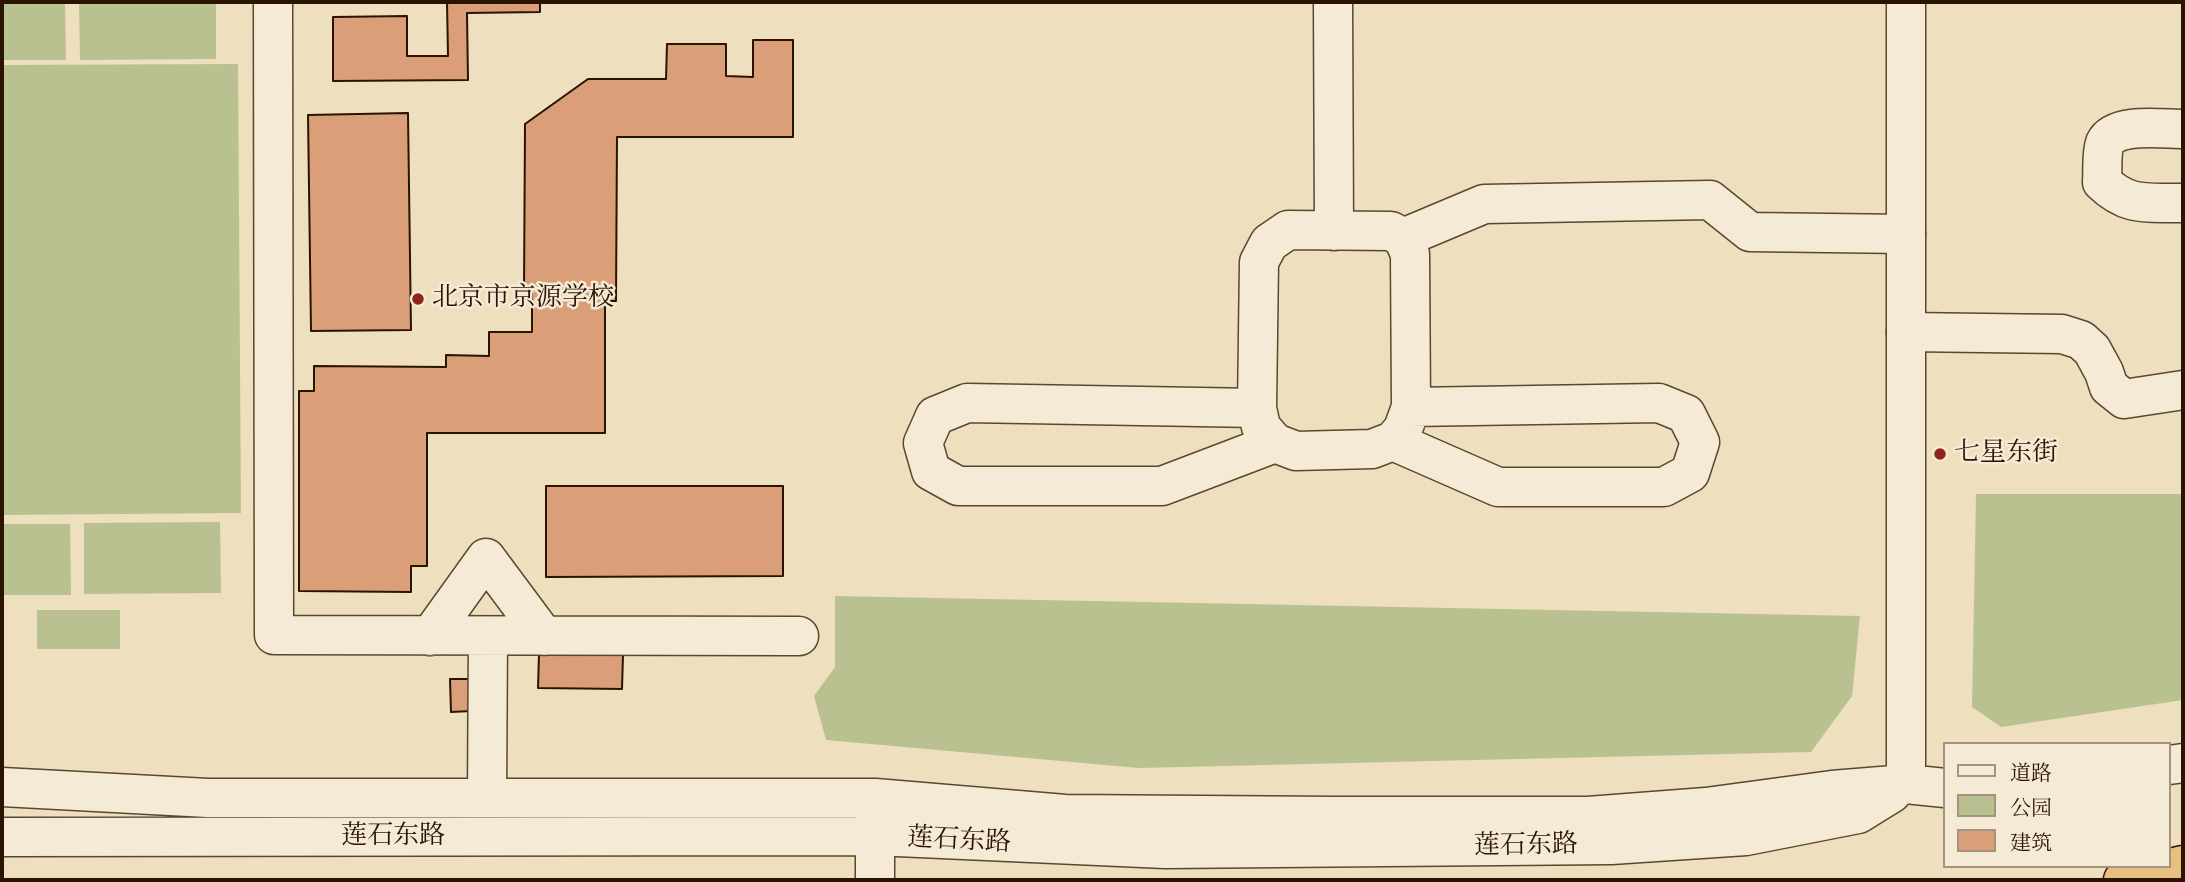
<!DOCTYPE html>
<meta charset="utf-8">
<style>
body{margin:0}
#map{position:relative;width:2185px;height:882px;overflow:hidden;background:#eedfbe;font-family:"IM FELL Great Primer","Noto Serif SC",serif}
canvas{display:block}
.frame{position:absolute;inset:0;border:4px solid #2a1400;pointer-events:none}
.legend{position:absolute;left:1943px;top:742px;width:228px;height:126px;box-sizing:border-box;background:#f4ead5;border:2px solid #a39480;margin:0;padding:9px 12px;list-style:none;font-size:21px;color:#2a1400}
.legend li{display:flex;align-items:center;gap:14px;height:35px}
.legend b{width:35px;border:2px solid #a39480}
</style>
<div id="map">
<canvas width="2185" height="882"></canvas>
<div class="frame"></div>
<ul class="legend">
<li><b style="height:9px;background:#f4ead5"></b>道路</li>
<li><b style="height:19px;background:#bac190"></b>公园</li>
<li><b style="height:19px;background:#da9e78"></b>建筑</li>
</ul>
</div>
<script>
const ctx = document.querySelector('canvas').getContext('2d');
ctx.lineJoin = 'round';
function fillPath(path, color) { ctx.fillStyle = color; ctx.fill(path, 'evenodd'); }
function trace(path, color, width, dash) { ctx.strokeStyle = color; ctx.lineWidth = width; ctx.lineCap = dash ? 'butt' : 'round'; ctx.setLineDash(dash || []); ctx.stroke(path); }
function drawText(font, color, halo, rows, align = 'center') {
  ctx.font = font + ' "IM FELL Great Primer","Noto Serif SC",serif'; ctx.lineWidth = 5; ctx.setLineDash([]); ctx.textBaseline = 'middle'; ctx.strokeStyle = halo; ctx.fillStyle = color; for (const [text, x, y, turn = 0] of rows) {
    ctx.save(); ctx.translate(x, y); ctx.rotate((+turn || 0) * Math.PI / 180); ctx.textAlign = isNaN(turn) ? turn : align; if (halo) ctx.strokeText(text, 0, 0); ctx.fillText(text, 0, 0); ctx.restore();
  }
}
fillPath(new Path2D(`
 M 2,2 L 65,2 L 66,60 L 2,60 Z
 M 79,2 L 216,2 L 216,59 L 80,60 Z
 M 238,64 L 241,513 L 2,515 L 2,65 Z
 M 1976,494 L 2183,494 L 2183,700 L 2001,727 L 1972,707 Z
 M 220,522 L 221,593 L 84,594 L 84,523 Z
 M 2,524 L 70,524 L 71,595 L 2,595 Z
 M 835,596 L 1860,616 L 1852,696 L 1811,752 L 1139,768 L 826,740 L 814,696 L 835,667 Z
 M 37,610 L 120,610 L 120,649 L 37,649 Z`), '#bac190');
const building = new Path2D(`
 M 447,2 L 540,2 L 540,12 L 467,13 L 468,80 L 333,81 L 333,17 L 407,16 L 407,56 L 448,56 Z
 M 753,40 L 793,40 L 793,137 L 617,137 L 616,301 L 605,301 L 605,433 L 427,433 L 427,566 L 411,566 L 411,592 L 299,591 L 299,391 L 314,391 L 314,366 L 446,367 L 446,355 L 489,356 L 489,332 L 532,332 L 532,292 L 524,292 L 525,124 L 588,79 L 666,79 L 667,44 L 726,44 L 726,76 L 753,77 Z
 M 408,113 L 411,330 L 311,331 L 308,115 Z
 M 546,486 L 783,486 L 783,576 L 546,577 Z
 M 539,654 L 623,655 L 622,689 L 538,688 Z
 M 450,679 L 471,679 L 471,711 L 451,712 Z`);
fillPath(building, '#da9e78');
trace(building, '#2a1400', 2);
const minor = new Path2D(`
 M 273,2 L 274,635 L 799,636
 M 1333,2 L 1334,231
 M 2183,129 C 2163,129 2115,122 2105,143 C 2101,153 2103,170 2102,182 C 2129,208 2148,202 2183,203
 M 1288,230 L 1391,231 L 1403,238 L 1410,254 L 1411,407 L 1403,429 L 1393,441 L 1372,449 L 1296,451 L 1275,443 L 1261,427 L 1257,408 L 1259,262 L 1269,243 Z
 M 1403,238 L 1484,204 L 1710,200 L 1750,232 L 1906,234
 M 1906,332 L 2062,334 L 2081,340 L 2092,350 L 2104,372 L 2109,387 L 2124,399 L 2183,390
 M 1257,408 L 967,403 L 935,416 L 923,443 L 931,471 L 958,486 L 1162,486 L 1275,443
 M 1393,441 L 1498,487 L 1664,487 L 1690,473 L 1700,442 L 1686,414 L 1659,403 L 1411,407
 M 430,636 L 486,558 L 544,636
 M 487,798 L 488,636`);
const tertiary = new Path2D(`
 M 1906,2 L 1906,784
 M 2169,765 L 2183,763
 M 2,787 L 208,798 L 875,798 L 1065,814 L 1335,816 L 1588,816 L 1706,807 L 1832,790 L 1906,784 L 1945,788
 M 875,810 L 875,880
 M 2,837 L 875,836 L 1165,849 L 1611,845 L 1746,836 L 1858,814 L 1892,793`);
const trunk = new Path2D(`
 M 2123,880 L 2183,865`);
trace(minor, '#5b4730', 41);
trace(tertiary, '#5b4730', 41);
trace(trunk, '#2a1400', 41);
trace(minor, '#f4ead5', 38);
trace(tertiary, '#f4ead5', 38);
trace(trunk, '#e7c07f', 38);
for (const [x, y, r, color] of [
 [418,299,7,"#8f2418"],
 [1940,454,7,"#8f2418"]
]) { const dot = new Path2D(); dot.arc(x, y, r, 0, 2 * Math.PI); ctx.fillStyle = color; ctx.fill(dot); trace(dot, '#f4ead5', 2.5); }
drawText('26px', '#2a1400', '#f4ead5', [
 ["北京市京源学校",432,299],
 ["七星东街",1954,454]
], 'left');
drawText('26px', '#2a1400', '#f4ead5', [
 ["莲石东路",393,837],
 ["莲石东路",959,841,3],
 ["莲石东路",1526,846,-1]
]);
</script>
